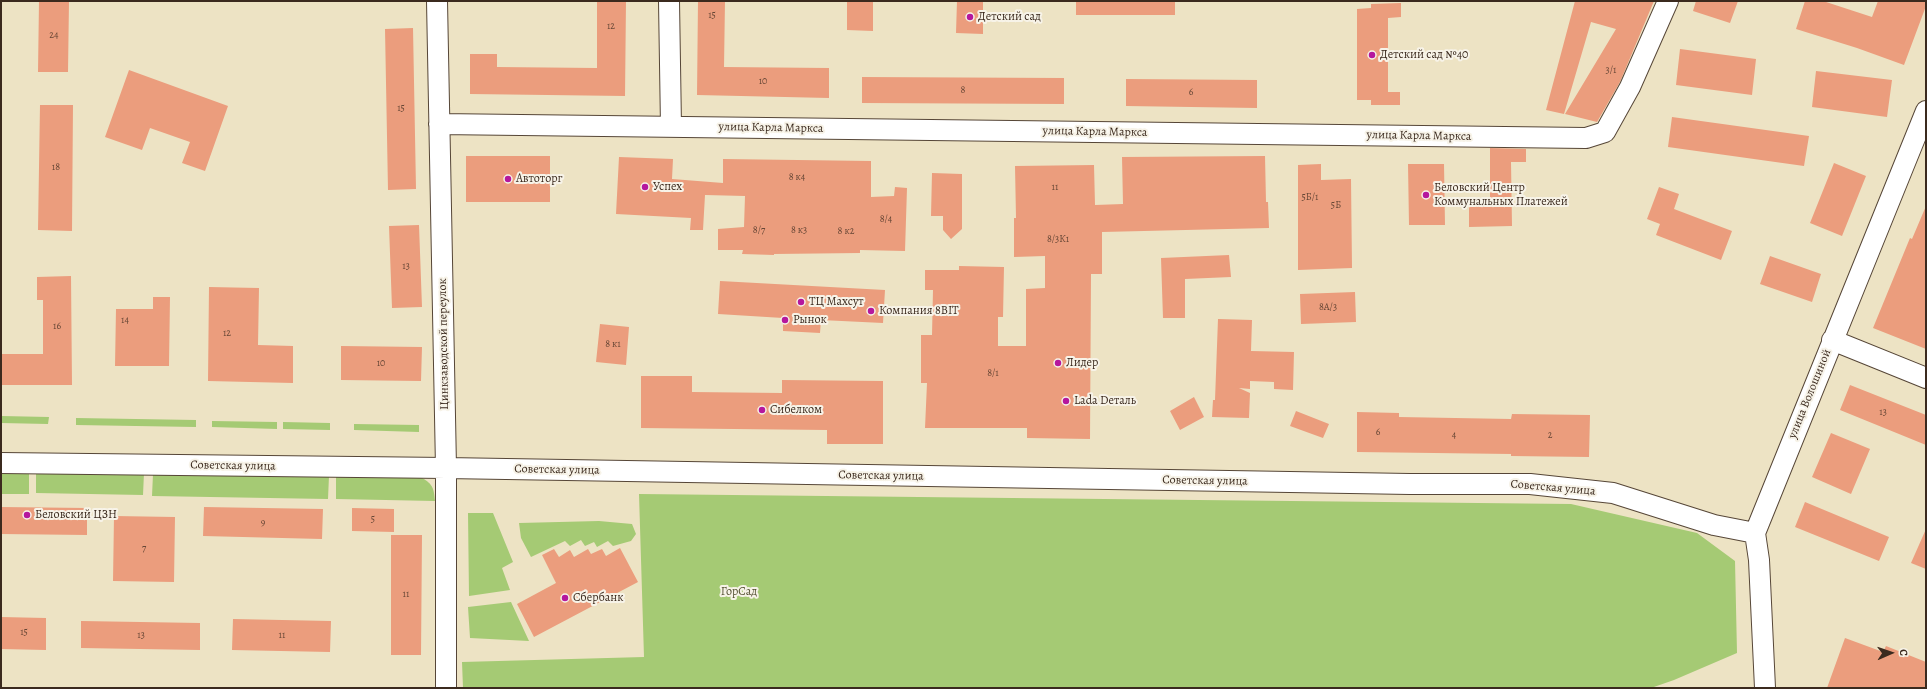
<!DOCTYPE html>
<meta charset="utf-8">
<style>
body{margin:0}
#map{position:relative;width:1927px;height:689px;overflow:hidden;background:#ede3c4;font-family:Alegreya,serif}
canvas{display:block}
.frame{position:absolute;inset:0;border:2px solid #3b2a1e;pointer-events:none}
.north{position:absolute;left:1871px;top:633px;width:40px;height:40px;-webkit-text-stroke:3px #f7f3e8;paint-order:stroke;rotate:88deg;font-size:11px;font-weight:700;line-height:16px;text-align:center;color:#3b2a1e}
.north::after{content:'';display:block;margin:auto;width:14px;height:18px;background:#3b2a1e;clip-path:polygon(50% 0,100% 100%,50% 72%,0 100%)}
</style>
<div id="map">
<canvas width="1927" height="689"></canvas>
<div class="frame"></div>
<div class="north">С</div>
</div>
<script>
const ctx = document.querySelector('canvas').getContext('2d');
ctx.lineJoin = 'round';
function fillPath(path, color) { ctx.fillStyle = color; ctx.fill(path, 'evenodd'); }
function trace(path, color, width, dash) { ctx.strokeStyle = color; ctx.lineWidth = width; ctx.lineCap = dash ? 'butt' : 'round'; ctx.setLineDash(dash || []); ctx.stroke(path); }
function drawText(font, color, halo, rows, align = 'center') {
  ctx.font = font + ' Alegreya,serif'; ctx.lineWidth = 4; ctx.setLineDash([]); ctx.textBaseline = 'middle'; ctx.strokeStyle = halo; ctx.fillStyle = color; for (const [text, x, y, turn = 0] of rows) {
    ctx.save(); ctx.translate(x, y); ctx.rotate((+turn || 0) * Math.PI / 180); ctx.textAlign = isNaN(turn) ? turn : align; if (halo) ctx.strokeText(text, 0, 0); ctx.fillText(text, 0, 0); ctx.restore();
  }
}
fillPath(new Path2D(`
 M 1,416 L 49,417 L 48,424 L 1,423 Z
 M 76,418 L 196,420 L 196,427 L 76,425 Z
 M 212,421 L 277,422 L 277,429 L 212,427 Z
 M 283,422 L 330,423 L 330,430 L 283,429 Z
 M 354,424 L 419,425 L 419,432 L 354,430 Z
 M 1,470 L 29,470 L 29,494 L 1,494 Z
 M 36,471 L 144,473 L 143,495 L 36,493 Z
 M 153,474 L 329,476 L 328,499 L 152,496 Z
 M 336,477 L 422,478 C 433,484 434,489 435,501 L 336,499 Z
 M 639,494 L 1571,504 L 1697,533 L 1735,561 L 1737,653 L 1674,680 L 1651,688 L 463,688 L 462,662 L 644,657 Z
 M 468,513 L 493,513 L 513,562 L 502,568 L 510,590 L 469,596 Z
 M 599,521 L 632,524 L 636,534 L 631,541 L 613,546 L 608,541 L 597,547 L 594,542 L 585,546 L 581,540 L 570,546 L 565,541 L 531,557 L 521,538 L 519,523 Z
 M 511,602 L 529,641 L 470,638 L 468,607 Z`), '#a5ca74');
fillPath(new Path2D(`
 M 39,1 L 69,1 L 68,72 L 38,72 Z
 M 597,1 L 626,1 L 625,96 L 470,94 L 470,54 L 497,54 L 497,67 L 597,68 Z
 M 698,1 L 725,1 L 724,67 L 829,68 L 829,98 L 697,95 Z
 M 847,1 L 873,1 L 873,31 L 847,30 Z
 M 957,1 L 983,1 L 983,34 L 956,33 Z
 M 1076,1 L 1175,1 L 1175,15 L 1076,15 Z
 M 1575,1 L 1654,1 L 1620,82 L 1597,122 L 1565,114 L 1616,29 L 1591,22 L 1564,114 L 1546,110 Z
 M 1696,1 L 1738,1 L 1730,23 L 1693,11 Z
 M 1805,1 L 1823,1 L 1872,17 L 1878,1 L 1926,1 L 1926,6 L 1904,65 L 1857,48 L 1796,29 Z
 M 1401,3 L 1401,17 L 1388,18 L 1388,92 L 1400,92 L 1400,105 L 1371,105 L 1371,100 L 1357,100 L 1357,9 L 1371,8 L 1371,4 Z
 M 413,28 L 416,189 L 388,190 L 385,29 Z
 M 1680,49 L 1756,59 L 1752,95 L 1676,85 Z
 M 129,70 L 228,106 L 205,171 L 182,163 L 190,142 L 150,128 L 142,150 L 105,137 Z
 M 1816,71 L 1892,80 L 1887,117 L 1812,107 Z
 M 862,77 L 1064,78 L 1064,104 L 862,103 Z
 M 1126,79 L 1257,80 L 1257,108 L 1126,106 Z
 M 40,105 L 73,105 L 72,231 L 38,230 Z
 M 1672,117 L 1809,136 L 1804,166 L 1668,147 Z
 M 1490,148 L 1526,149 L 1526,162 L 1511,162 L 1512,226 L 1469,227 L 1469,199 L 1490,198 Z
 M 466,156 L 550,156 L 550,202 L 466,202 Z
 M 1265,156 L 1266,202 L 1268,202 L 1269,228 L 1102,232 L 1102,274 L 1091,274 L 1090,439 L 1027,438 L 1027,428 L 925,428 L 927,383 L 921,383 L 921,335 L 932,335 L 933,290 L 925,290 L 925,270 L 959,270 L 959,266 L 1004,267 L 1003,317 L 998,317 L 998,346 L 1026,346 L 1026,289 L 1045,288 L 1045,256 L 1014,257 L 1014,218 L 1016,218 L 1015,166 L 1094,165 L 1095,205 L 1123,204 L 1122,157 Z
 M 619,157 L 673,159 L 672,179 L 723,183 L 723,159 L 871,161 L 871,197 L 894,196 L 895,187 L 907,188 L 905,251 L 860,250 L 860,253 L 774,254 L 774,255 L 742,254 L 743,250 L 718,250 L 718,229 L 744,227 L 745,196 L 705,195 L 703,230 L 690,230 L 691,218 L 616,214 Z
 M 1834,163 L 1866,176 L 1842,236 L 1810,223 Z
 M 1321,164 L 1321,180 L 1351,179 L 1352,268 L 1298,270 L 1298,165 Z
 M 1408,164 L 1444,164 L 1445,225 L 1409,225 Z
 M 932,173 L 962,174 L 962,229 L 951,239 L 943,230 L 943,216 L 931,216 Z
 M 1659,187 L 1679,194 L 1674,209 L 1732,231 L 1721,260 L 1656,235 L 1660,224 L 1647,219 Z
 M 1926,206 L 1926,349 L 1873,328 L 1910,238 L 1912,239 Z
 M 419,225 L 422,307 L 392,308 L 389,226 Z
 M 1229,255 L 1231,277 L 1185,279 L 1185,318 L 1163,318 L 1161,258 Z
 M 1770,256 L 1821,274 L 1812,302 L 1760,284 Z
 M 71,276 L 72,385 L 1,385 L 1,354 L 43,354 L 43,300 L 37,300 L 37,277 Z
 M 720,281 L 885,290 L 883,323 L 821,320 L 820,333 L 783,331 L 783,318 L 718,314 Z
 M 209,287 L 259,288 L 258,345 L 293,346 L 293,383 L 208,381 Z
 M 1355,292 L 1356,322 L 1301,324 L 1300,294 Z
 M 153,297 L 170,297 L 169,366 L 115,366 L 116,309 L 153,309 Z
 M 1218,319 L 1252,320 L 1251,351 L 1294,352 L 1293,390 L 1274,389 L 1274,382 L 1250,381 L 1250,389 L 1239,388 L 1250,393 L 1249,418 L 1212,417 L 1213,400 L 1215,400 Z
 M 600,324 L 629,327 L 626,365 L 596,362 Z
 M 341,346 L 422,347 L 421,381 L 341,380 Z
 M 641,376 L 692,376 L 692,392 L 782,393 L 782,380 L 883,381 L 883,444 L 827,444 L 827,430 L 641,428 Z
 M 1850,385 L 1926,415 L 1926,445 L 1840,410 Z
 M 1194,397 L 1204,417 L 1180,430 L 1170,411 Z
 M 1296,411 L 1329,424 L 1323,438 L 1290,426 Z
 M 1357,412 L 1399,413 L 1399,417 L 1511,419 L 1512,414 L 1590,415 L 1589,457 L 1511,456 L 1511,454 L 1357,452 Z
 M 1831,433 L 1870,449 L 1851,494 L 1812,477 Z
 M 1805,502 L 1889,537 L 1879,561 L 1795,527 Z
 M 1,507 L 87,508 L 87,535 L 1,534 Z
 M 204,507 L 323,509 L 322,539 L 203,536 Z
 M 352,508 L 394,509 L 394,532 L 352,531 Z
 M 114,516 L 175,517 L 174,582 L 113,581 Z
 M 1926,529 L 1926,569 L 1911,563 Z
 M 391,535 L 422,535 L 421,655 L 391,655 Z
 M 620,548 L 638,582 L 534,637 L 517,604 L 556,583 L 542,555 L 554,549 L 559,557 L 570,550 L 574,557 L 588,549 L 591,554 L 602,549 L 606,556 Z
 M 1,617 L 46,618 L 46,650 L 1,649 Z
 M 233,619 L 331,621 L 330,652 L 232,650 Z
 M 81,621 L 200,623 L 200,650 L 81,648 Z
 M 1845,638 L 1883,652 L 1886,646 L 1926,662 L 1926,688 L 1827,688 Z`), '#eb9d7d');
const minor = new Path2D(`
 M 437,1 L 446,468 L 446,688
 M 669,1 L 671,127
 M 439,124 L 1586,138 L 1605,132 L 1630,87 L 1668,1
 M 1832,340 L 1926,378
 M 1,463 L 446,468 L 1410,484 L 1530,484 L 1613,493 L 1714,525 L 1755,533
 M 1765,688 L 1759,560 L 1755,533 L 1926,111`);
trace(minor, '#564637', 22);
trace(minor, '#fff', 20);
for (const [x, y, r, color] of [
 [970,17,4,"#b5179e"],
 [1372,55,4,"#b5179e"],
 [508,179,4,"#b5179e"],
 [645,187,4,"#b5179e"],
 [1426,195,4,"#b5179e"],
 [801,302,4,"#b5179e"],
 [871,311,4,"#b5179e"],
 [785,320,4,"#b5179e"],
 [1058,363,4,"#b5179e"],
 [1066,401,4,"#b5179e"],
 [762,410,4,"#b5179e"],
 [27,515,4,"#b5179e"],
 [565,598,4,"#b5179e"]
]) { const dot = new Path2D(); dot.arc(x, y, r, 0, 2 * Math.PI); ctx.fillStyle = color; ctx.fill(dot); trace(dot, '#f7f3e8', 1.5); }
drawText('10px', '#674736', null, [
 ["15",712,16],
 ["12",611,27],
 ["24",54,36],
 ["3/1",1611,71],
 ["10",763,82],
 ["8",963,91],
 ["6",1191,93],
 ["15",401,109],
 ["18",56,168],
 ["8 к4",797,178],
 ["11",1055,188],
 ["5Б/1",1310,198],
 ["5Б",1336,206],
 ["8/4",886,220],
 ["8/7",759,231],
 ["8 к3",799,231],
 ["8 к2",846,232],
 ["8/3К1",1058,240],
 ["13",406,267],
 ["8А/3",1328,308],
 ["14",125,321],
 ["16",57,327],
 ["12",227,334],
 ["8 к1",613,345],
 ["10",381,364],
 ["8/1",993,374],
 ["13",1883,413],
 ["6",1378,433],
 ["4",1454,436],
 ["2",1550,436],
 ["5",373,520],
 ["9",263,523],
 ["7",144,549],
 ["11",406,595],
 ["15",24,633],
 ["13",141,636],
 ["11",282,636]
]);
drawText('12px', '#3b2a1e', '#f7f3e8', [
 ["Детский сад",978,17],
 ["Детский сад №40",1380,55],
 ["Автоторг",516,179],
 ["Успех",653,187],
 ["Беловский Центр",1434,188],
 ["Коммунальных Платежей",1434,202],
 ["ТЦ Махсут",809,302],
 ["Компания 8BIT",879,311],
 ["Рынок",793,320],
 ["Лидер",1066,363],
 ["Lada Dеталь",1074,401],
 ["Сибелком",770,410],
 ["Беловский ЦЗН",35,515],
 ["Сбербанк",573,598]
], 'left');
drawText('12px', '#3b2a1e', '#f7f3e8', [
 ["улица Карла Маркса",771,128,1],
 ["улица Карла Маркса",1095,132,1],
 ["улица Карла Маркса",1419,136,1],
 ["Цинкзаводской переулок",444,344,-91],
 ["улица Волошиной",1810,394,-68],
 ["Советская улица",233,466,1],
 ["Советская улица",557,470,1],
 ["Советская улица",881,476,1],
 ["Советская улица",1205,481,1],
 ["Советская улица",1553,488,5]
]);
drawText('12px', '#565234', '#f7f3e8', [
 ["ГорСад",739,592]
]);
</script>
